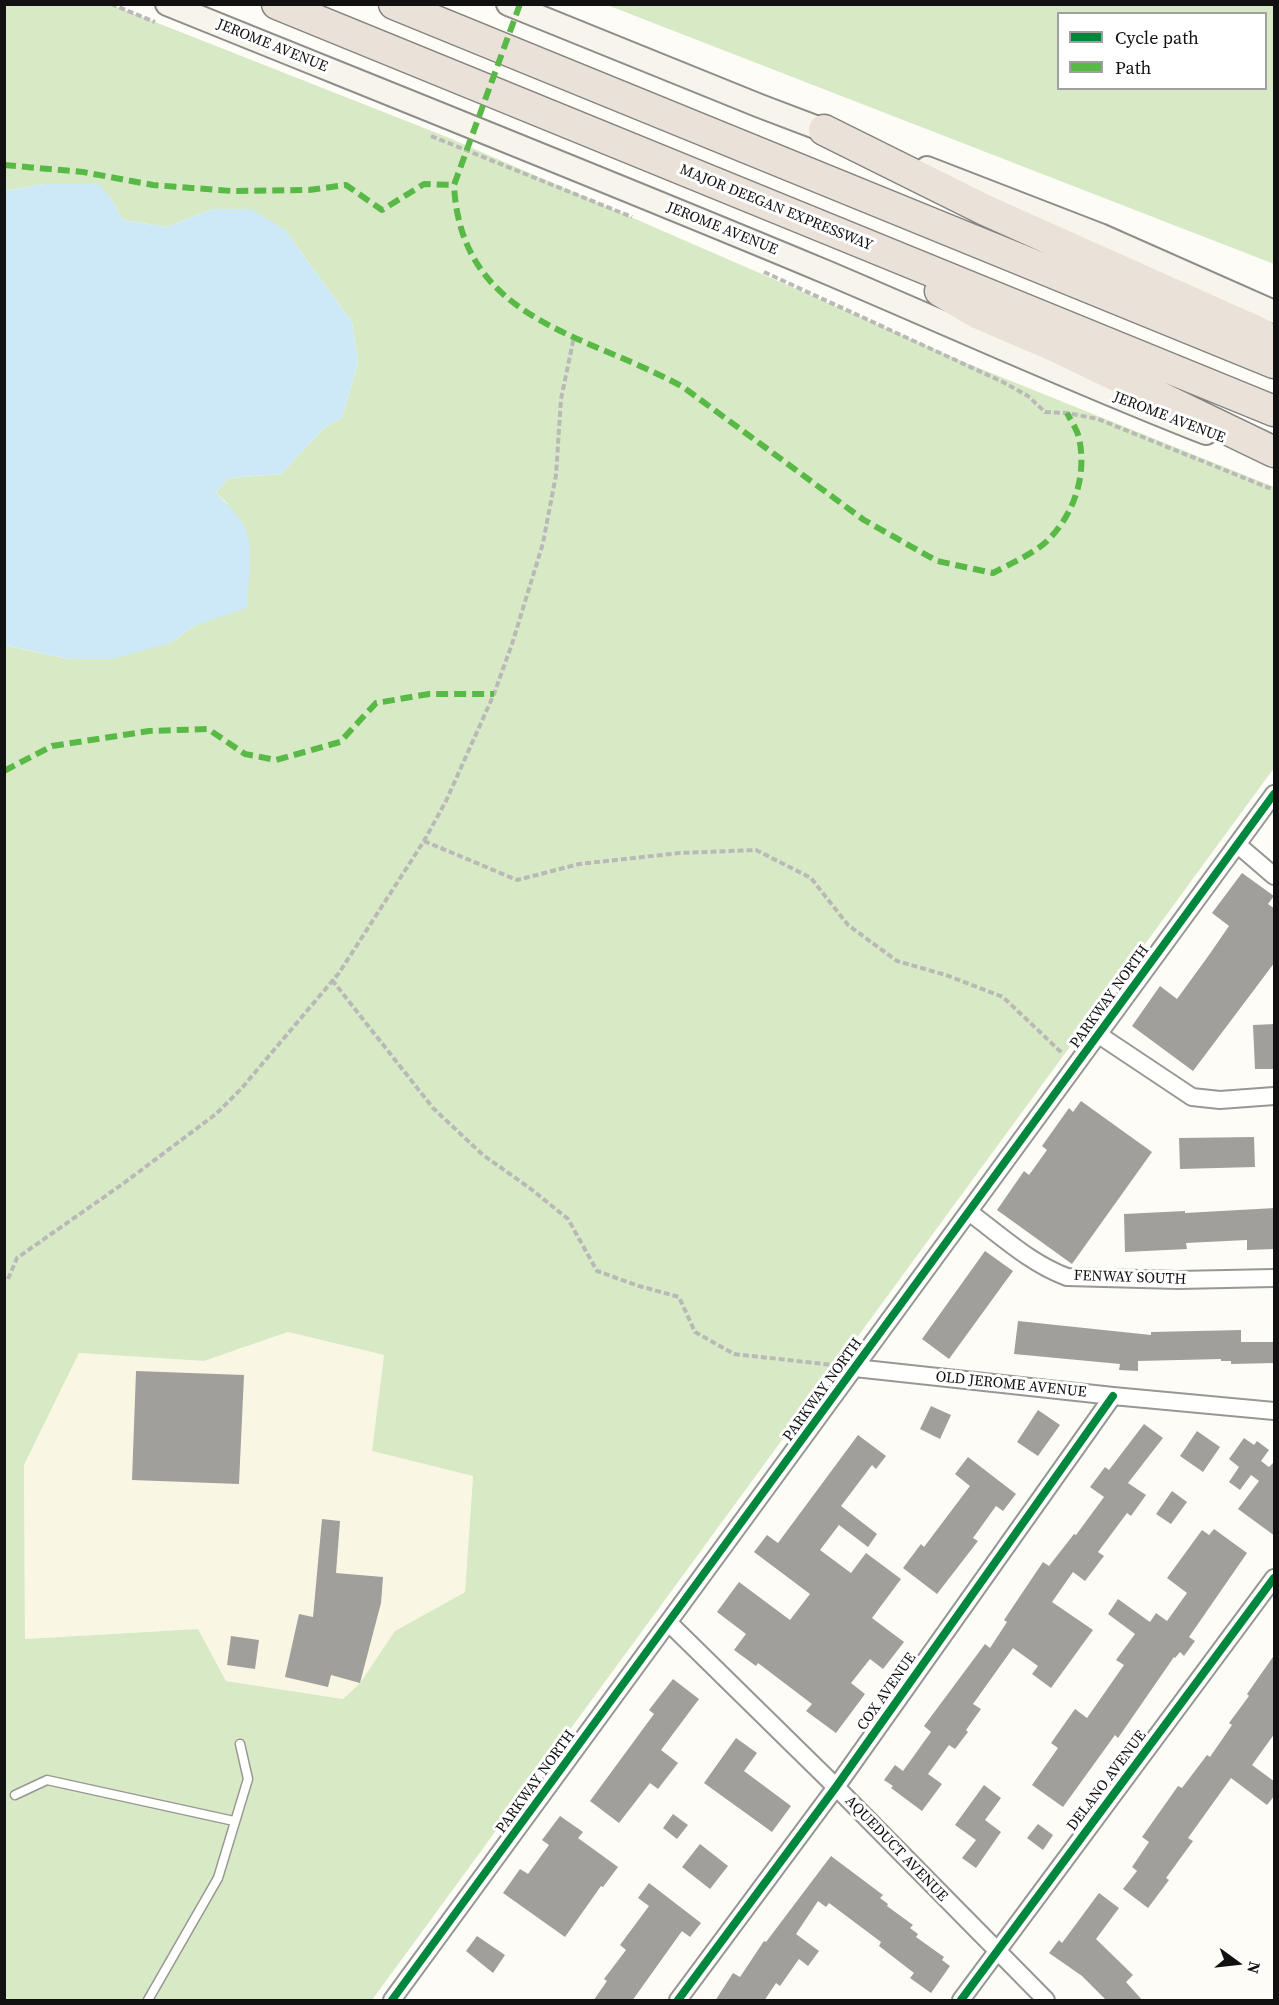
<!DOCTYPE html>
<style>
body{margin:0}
#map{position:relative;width:1279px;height:2005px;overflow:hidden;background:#fdfcf7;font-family:"Source Serif 4",serif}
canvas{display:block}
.frame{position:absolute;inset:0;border:6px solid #111;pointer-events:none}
.legend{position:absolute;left:1057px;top:12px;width:210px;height:78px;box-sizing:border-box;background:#fff;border:2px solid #a0a0a0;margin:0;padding:8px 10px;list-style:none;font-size:18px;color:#111}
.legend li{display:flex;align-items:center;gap:12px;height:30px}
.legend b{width:30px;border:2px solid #a0a0a0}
.north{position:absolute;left:1207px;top:1933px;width:60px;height:60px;-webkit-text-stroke:4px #fff;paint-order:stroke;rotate:105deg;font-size:16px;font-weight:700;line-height:24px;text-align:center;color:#111}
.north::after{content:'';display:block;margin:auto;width:21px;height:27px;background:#111;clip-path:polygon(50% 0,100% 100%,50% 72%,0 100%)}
</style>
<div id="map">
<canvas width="1279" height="2005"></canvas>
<div class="frame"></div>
<ul class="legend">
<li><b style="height:8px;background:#00873e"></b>Cycle path</li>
<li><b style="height:8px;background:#58b947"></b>Path</li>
</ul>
<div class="north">N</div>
</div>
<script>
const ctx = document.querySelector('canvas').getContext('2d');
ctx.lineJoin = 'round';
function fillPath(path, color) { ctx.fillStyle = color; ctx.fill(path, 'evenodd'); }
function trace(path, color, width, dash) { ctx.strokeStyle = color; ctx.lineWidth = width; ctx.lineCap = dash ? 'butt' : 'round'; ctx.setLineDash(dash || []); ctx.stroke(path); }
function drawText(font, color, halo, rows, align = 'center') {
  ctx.font = font + ' "Source Serif 4",serif'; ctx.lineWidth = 6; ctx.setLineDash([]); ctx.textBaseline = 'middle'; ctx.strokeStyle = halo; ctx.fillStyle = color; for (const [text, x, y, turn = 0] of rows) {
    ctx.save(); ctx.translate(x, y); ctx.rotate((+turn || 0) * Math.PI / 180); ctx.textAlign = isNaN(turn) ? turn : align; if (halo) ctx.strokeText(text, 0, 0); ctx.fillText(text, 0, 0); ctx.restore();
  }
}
fillPath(new Path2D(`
 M 288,1332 L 384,1355 L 373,1451 L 473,1475 L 465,1592 L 395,1631 L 360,1683 L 343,1699 L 226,1681 L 197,1629 L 25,1639 L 24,1465 L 79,1353 L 204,1361 Z`), '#f9f7e4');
fillPath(new Path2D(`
 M 5,5 L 112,5 L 447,137 L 964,362 L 1274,487 L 1274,768 L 372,2000 L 5,2000 L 4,645 L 69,659 L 170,643 L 194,626 L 209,620 L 227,503 L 216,493 L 228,478 L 281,474 L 325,427 L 342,418 L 358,363 L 352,322 L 285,230 L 213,209 L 167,227 L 123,220 L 110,197 L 44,184 L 5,191 ZM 288,1332 L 384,1355 L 372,1451 L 473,1476 L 465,1592 L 395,1631 L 360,1683 L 343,1699 L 226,1681 L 198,1629 L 25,1639 L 24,1465 L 79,1353 L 204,1361 Z
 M 607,5 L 1274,5 L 1274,264 ZM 1058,14 L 1266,14 L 1266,88 L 1058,88 Z`), '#d8eac5');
fillPath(new Path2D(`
 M 44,184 L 98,184 L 110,197 L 123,220 L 167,227 L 213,209 L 251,209 L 285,230 L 352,322 L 358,363 L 342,418 L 325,427 L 281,474 L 228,478 L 216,493 C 226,503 243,519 247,533 C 253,549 248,590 247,608 L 194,626 L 170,643 L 112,659 L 69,659 L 5,645 L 5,191 Z`), '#cde8f7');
fillPath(new Path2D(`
 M 1242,873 L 1274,896 L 1268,904 L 1275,909 L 1275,962 L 1193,1071 L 1132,1026 L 1160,986 L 1177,999 L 1209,955 L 1229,926 L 1212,913 Z
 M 1275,1024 L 1275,1069 L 1255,1069 L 1253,1025 Z
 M 1081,1101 L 1152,1152 L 1072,1264 L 997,1210 L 1024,1171 L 1029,1175 L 1047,1150 L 1042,1146 L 1069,1108 L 1073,1112 Z
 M 1254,1137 L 1255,1167 L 1180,1169 L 1179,1138 Z
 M 1275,1208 L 1275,1249 L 1247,1250 L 1247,1240 L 1186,1243 L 1187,1249 L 1125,1252 L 1124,1214 L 1185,1211 L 1185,1213 Z
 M 985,1251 L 1013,1271 L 949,1359 L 922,1339 Z
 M 1018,1321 L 1151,1335 L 1151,1332 L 1241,1330 L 1241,1342 L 1275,1342 L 1275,1363 L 1231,1364 L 1231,1361 L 1221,1361 L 1221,1359 L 1138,1361 L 1138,1371 L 1119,1370 L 1120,1364 L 1014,1354 Z
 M 136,1371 L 244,1375 L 239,1484 L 132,1480 Z
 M 931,1406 L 951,1415 L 940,1439 L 920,1429 Z
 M 1038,1410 L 1060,1425 L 1038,1456 L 1017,1442 Z
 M 1144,1424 L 1163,1438 L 1128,1483 L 1146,1495 L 1131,1516 L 1127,1513 L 1098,1552 L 1104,1556 L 1085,1581 L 1073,1572 L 1052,1602 L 1093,1630 L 1051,1688 L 1032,1674 L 1038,1666 L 1013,1648 L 973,1704 L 981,1709 L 966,1730 L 968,1732 L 955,1749 L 949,1745 L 928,1774 L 942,1784 L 922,1811 L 891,1788 L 893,1786 L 884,1780 L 895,1765 L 903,1771 L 931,1732 L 924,1726 L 985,1644 L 990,1648 L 1007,1622 L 1004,1620 L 1043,1562 L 1049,1566 L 1074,1534 L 1076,1535 L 1104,1497 L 1090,1487 L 1105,1467 L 1109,1470 Z
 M 1197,1431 L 1220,1447 L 1203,1472 L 1180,1456 Z
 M 858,1435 L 886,1456 L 876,1469 L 872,1465 L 841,1506 L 877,1534 L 868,1547 L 839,1525 L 820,1550 L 851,1573 L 866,1553 L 901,1579 L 872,1618 L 904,1642 L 883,1669 L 870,1659 L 851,1683 L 865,1694 L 836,1733 L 806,1711 L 812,1704 L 758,1663 L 756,1666 L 734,1650 L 746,1634 L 717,1612 L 739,1582 L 790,1620 L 810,1594 L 754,1552 L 767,1535 L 778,1543 Z
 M 1244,1438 L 1254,1445 L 1257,1441 L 1269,1450 L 1261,1461 L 1269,1467 L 1275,1461 L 1275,1536 L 1238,1509 L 1259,1481 L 1251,1475 L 1240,1490 L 1229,1482 L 1239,1467 L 1229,1459 Z
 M 968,1457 L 1016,1494 L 1003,1511 L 996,1506 L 973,1538 L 978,1541 L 937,1594 L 903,1568 L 921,1544 L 924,1547 L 970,1486 L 955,1474 Z
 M 1172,1491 L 1187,1502 L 1171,1524 L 1156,1514 Z
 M 322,1519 L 340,1521 L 336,1573 L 383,1577 L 381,1603 L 360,1683 L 331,1675 L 328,1687 L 285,1677 L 299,1614 L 313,1617 Z
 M 1214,1529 L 1247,1553 L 1189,1637 L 1195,1641 L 1184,1656 L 1180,1652 L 1175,1658 L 1174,1657 L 1118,1738 L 1115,1735 L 1063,1807 L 1032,1785 L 1058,1748 L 1051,1743 L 1075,1709 L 1087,1718 L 1124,1665 L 1116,1660 L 1135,1634 L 1108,1614 L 1118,1599 L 1150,1622 L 1156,1613 L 1167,1621 L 1187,1593 L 1167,1578 L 1202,1530 L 1209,1535 Z
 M 231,1636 L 259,1640 L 255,1669 L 227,1665 Z
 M 1275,1654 L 1275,1733 L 1252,1765 L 1275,1782 L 1275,1795 L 1267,1805 L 1231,1778 L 1188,1838 L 1193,1841 L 1166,1878 L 1169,1880 L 1148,1908 L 1123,1889 L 1137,1871 L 1132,1867 L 1149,1842 L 1142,1837 L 1178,1786 L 1182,1788 L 1207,1755 L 1210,1757 L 1232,1725 L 1229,1723 L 1249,1696 L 1247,1694 Z
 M 673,1679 L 699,1699 L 661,1750 L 678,1763 L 658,1789 L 650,1783 L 619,1823 L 590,1801 L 654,1714 L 649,1710 Z
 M 736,1738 L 757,1753 L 744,1771 L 791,1806 L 772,1832 L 704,1783 Z
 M 984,1785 L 1001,1798 L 985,1820 L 1001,1832 L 976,1868 L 962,1858 L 976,1840 L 955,1825 Z
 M 673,1814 L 688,1825 L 677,1839 L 663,1828 Z
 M 560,1816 L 583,1832 L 578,1838 L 618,1867 L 603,1887 L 601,1886 L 565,1937 L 503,1893 L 520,1869 L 528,1874 L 549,1845 L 542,1840 Z
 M 1038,1824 L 1053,1835 L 1043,1850 L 1027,1838 Z
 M 700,1844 L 728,1866 L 710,1889 L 682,1867 Z
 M 831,1856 L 883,1895 L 880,1898 L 888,1904 L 887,1906 L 913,1925 L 910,1928 L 918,1934 L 916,1937 L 944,1957 L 942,1960 L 950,1966 L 931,1993 L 910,1978 L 914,1973 L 879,1946 L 881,1942 L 829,1903 L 826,1907 L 818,1901 L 796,1934 L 819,1951 L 808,1966 L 799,1959 L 780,1986 L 776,1983 L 764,2001 L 715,2001 L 733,1973 L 740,1977 L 764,1941 L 766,1942 Z
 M 649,1883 L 701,1923 L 690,1937 L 682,1931 L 632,2001 L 593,2001 L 607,1981 L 604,1979 L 626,1950 L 620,1945 L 649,1906 L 638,1898 Z
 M 1099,1893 L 1119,1908 L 1096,1939 L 1133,1975 L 1126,1982 L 1143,2001 L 1107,2001 L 1082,1976 L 1049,1953 L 1059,1940 L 1062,1943 Z
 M 477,1936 L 505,1955 L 493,1973 L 466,1951 Z`), '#a19f9c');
const lane = new Path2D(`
 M 15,1795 L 47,1780 L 234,1821
 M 148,2000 L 218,1878 L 248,1779 L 240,1744`);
const street = new Path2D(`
 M 1238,845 L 1274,876
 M 1099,1035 L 1192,1097 L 1220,1100 L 1274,1096
 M 969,1212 C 1000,1235 1031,1264 1067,1277 L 1178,1280 L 1274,1278
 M 855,1368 L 1113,1396 L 1274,1411
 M 669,1623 L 836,1787 L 1046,2000
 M 392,2000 L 1274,794
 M 678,2000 L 836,1787 L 1113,1396
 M 961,2000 L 1274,1578`);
const secondary = new Path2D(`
 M 167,4 C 387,93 608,181 826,272 C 953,326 1078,383 1206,433
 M 508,4 L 760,106 L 839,136
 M 927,168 L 1100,235 L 1274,312`);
const highway = new Path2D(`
 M 277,4 L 1274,411
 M 394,4 L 1274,363
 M 824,130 L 985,210 L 1258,332 L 1274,342
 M 940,291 L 979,314 L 1056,347 L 1274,452`);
trace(lane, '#979795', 11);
trace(street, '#979795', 20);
trace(secondary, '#8e8d8b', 26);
trace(highway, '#858482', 33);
trace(new Path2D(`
 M 111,4 L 155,22
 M 431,136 L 632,217
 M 764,272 L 1003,382 L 1028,396 L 1045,412 L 1067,413 L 1098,419 L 1274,490
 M 424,841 L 517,880 L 579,864 L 680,853 L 756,850 L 811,878 L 848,925 L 897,961 L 946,975 L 1003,997 L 1062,1053
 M 332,980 L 433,1108 L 483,1155 L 531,1189 L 568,1219 L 597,1271 L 639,1286 L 679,1297 L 695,1332 L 734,1354 L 833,1365
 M 8,1279 L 17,1258 L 124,1183 L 216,1114 L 241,1089 L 339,973 L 424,841 L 446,801 L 494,694 L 512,644 L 543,543 L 556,475 L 561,399 L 574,337`), '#b9b9b8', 4, [6, 3]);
trace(lane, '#fffffe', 8);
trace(street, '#fffffe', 16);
trace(secondary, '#f6f4eb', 22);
trace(highway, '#eae1d8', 30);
trace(new Path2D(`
 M 520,4 L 454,185 C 461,322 586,333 683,387 L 864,520 L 937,561 L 993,573 C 1010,564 1035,553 1048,540 C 1075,513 1087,474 1079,438 C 1077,429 1071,421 1067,413
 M 4,165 L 83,172 L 153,185 L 232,191 L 309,190 L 346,185 L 382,210 L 424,184 L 454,185
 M 4,771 L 52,746 L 149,731 L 208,729 L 245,754 L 276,760 L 340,742 L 376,703 L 429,694 L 494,694`), '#58b947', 6, [12, 6]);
trace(new Path2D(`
 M 392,2000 L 1274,794
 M 678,2000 L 836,1787 L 1113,1396
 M 961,2000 L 1274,1578`), '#00873e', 8);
drawText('15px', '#111', '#fff', [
 ["JEROME AVENUE",272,46,22],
 ["MAJOR DEEGAN EXPRESSWAY",776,208,22],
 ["JEROME AVENUE",722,229,22],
 ["JEROME AVENUE",1169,418,21],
 ["PARKWAY NORTH",1110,997,-54],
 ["FENWAY SOUTH",1130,1278,2],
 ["OLD JEROME AVENUE",1011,1385,6],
 ["PARKWAY NORTH",823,1390,-54],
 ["COX AVENUE",887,1692,-55],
 ["DELANO AVENUE",1107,1781,-53],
 ["PARKWAY NORTH",536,1782,-54],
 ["AQUEDUCT AVENUE",896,1849,46]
]);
</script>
